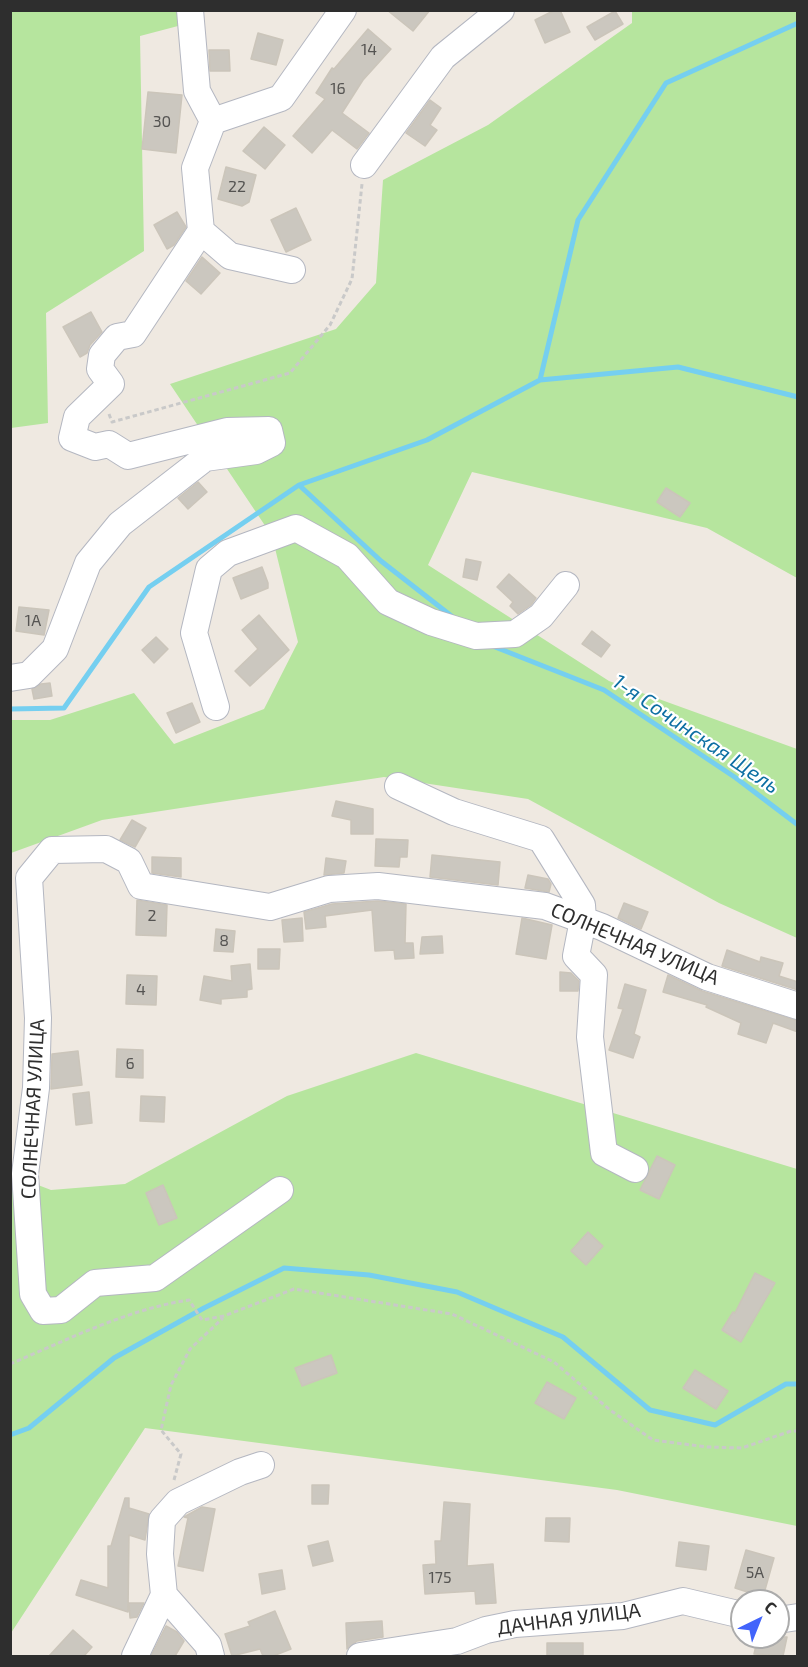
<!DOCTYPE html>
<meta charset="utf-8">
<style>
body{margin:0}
#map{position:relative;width:808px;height:1667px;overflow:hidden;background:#efe9e1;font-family:"Exo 2",sans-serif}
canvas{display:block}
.frame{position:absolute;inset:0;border:12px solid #2e2e2e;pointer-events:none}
.north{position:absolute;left:730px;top:1589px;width:60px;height:60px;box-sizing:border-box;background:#fff;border:2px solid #ababab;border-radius:50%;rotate:43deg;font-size:16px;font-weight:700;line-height:24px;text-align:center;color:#2e2e2e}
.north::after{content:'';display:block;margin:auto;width:21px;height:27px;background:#4264fb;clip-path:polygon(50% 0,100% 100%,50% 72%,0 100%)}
</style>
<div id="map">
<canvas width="808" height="1667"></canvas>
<div class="frame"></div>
<div class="north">С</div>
</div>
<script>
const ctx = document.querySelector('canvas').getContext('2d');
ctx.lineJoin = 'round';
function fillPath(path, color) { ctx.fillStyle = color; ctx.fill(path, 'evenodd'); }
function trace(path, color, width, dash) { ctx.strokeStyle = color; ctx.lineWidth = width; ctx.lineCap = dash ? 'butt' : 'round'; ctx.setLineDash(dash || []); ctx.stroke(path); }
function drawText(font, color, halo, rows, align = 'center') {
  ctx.font = font + ' "Exo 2",sans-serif'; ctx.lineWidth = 4.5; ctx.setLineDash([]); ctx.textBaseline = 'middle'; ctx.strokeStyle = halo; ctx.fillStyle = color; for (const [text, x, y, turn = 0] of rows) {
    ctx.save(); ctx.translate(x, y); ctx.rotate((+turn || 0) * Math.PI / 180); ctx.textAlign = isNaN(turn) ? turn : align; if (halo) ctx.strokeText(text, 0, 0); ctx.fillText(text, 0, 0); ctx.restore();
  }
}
fillPath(new Path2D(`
 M 10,11 L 177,11 L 178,26 L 140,36 L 144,251 L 46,313 L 48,423 L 11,428 Z
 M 632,11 L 797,11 L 797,578 L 707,528 L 472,472 L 428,565 L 609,681 L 797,749 L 797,938 L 719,903 L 528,799 L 384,777 L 102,820 L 11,853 L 11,720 L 50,720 L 134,693 L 174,744 L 264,709 L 298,642 L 272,536 L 170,384 L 336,329 L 376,283 L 383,180 L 488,125 L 632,23 Z
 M 416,1053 L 797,1169 L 797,1526 L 617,1490 L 145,1428 L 11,1633 L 10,1105 L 12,1175 L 51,1190 L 125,1184 L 287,1096 Z`), '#b6e59e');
trace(new Path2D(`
 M 540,380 L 678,367 L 798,397
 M 299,485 L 427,440 L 540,380 L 578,220 L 666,83 L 798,23
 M 490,645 L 604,690 L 736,778 L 798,825
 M 10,709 L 64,708 L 149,587 L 299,485 L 381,561 L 454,618
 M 10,1435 L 29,1428 L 114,1358 L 204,1308 L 284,1268 L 369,1275 L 457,1292 L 563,1337 L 650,1410 L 715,1425 L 786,1384 L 798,1384`), '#75cff0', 5);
const building = new Path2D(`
 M 387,10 L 430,10 L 413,31 Z
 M 555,10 L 560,10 L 570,32 L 545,43 L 535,20 Z
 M 615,11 L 623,24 L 595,40 L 587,27 Z
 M 368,29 L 391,49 L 363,80 L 342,113 L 369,133 L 357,149 L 332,130 L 312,153 L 293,136 L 325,99 L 316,93 L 332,68 L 334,69 Z
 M 258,33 L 283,40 L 276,65 L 251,59 Z
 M 209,50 L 229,50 L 230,71 L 210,71 Z
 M 148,92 L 182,95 L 176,153 L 142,149 Z
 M 430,100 L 441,108 L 430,125 L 437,130 L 425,146 L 406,133 Z
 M 264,127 L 285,145 L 265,169 L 243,151 Z
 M 226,167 L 256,175 L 249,202 L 242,206 L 218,199 Z
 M 296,208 L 311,240 L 286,252 L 271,220 Z
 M 177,212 L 186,227 L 174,245 L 167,249 L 154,225 Z
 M 202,257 L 220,273 L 201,294 L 186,281 Z
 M 91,312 L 102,332 L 90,345 L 87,353 L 80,357 L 63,327 Z
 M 198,482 L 207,492 L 188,509 L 178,498 Z
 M 666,488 L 690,503 L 680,517 L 657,502 Z
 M 466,559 L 481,562 L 477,580 L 463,577 Z
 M 262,567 L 268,583 L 268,588 L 241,599 L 233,578 Z
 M 509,574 L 536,598 L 531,605 L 518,614 L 510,606 L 513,602 L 497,587 Z
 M 19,607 L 49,610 L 44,635 L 16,631 Z
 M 259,615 L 289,650 L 250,686 L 235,671 L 258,649 L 242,630 Z
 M 592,631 L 610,645 L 601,657 L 582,644 Z
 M 156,637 L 168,649 L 154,663 L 142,650 Z
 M 50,683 L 52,696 L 34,699 L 32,689 L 41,684 Z
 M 192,703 L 200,722 L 176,733 L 167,713 Z
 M 336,801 L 373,809 L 373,834 L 351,834 L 351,820 L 332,816 Z
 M 132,820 L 146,828 L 135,847 L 120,840 Z
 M 376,839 L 408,840 L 407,857 L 400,857 L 399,867 L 375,866 Z
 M 432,855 L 500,862 L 498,885 L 430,877 Z
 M 152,857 L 181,858 L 181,877 L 152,873 Z
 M 326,858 L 346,861 L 344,873 L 324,875 Z
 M 528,875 L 548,879 L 551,884 L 549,892 L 525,888 Z
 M 137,900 L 167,905 L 166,936 L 136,935 Z
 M 378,901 L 406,904 L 405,943 L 413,943 L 414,958 L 395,959 L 394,950 L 375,951 L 372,910 L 325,916 L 326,927 L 306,929 L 304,912 L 332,904 Z
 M 624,903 L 648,912 L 641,929 L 618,918 Z
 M 302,918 L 303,941 L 284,942 L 282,920 Z
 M 522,918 L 552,925 L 546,959 L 516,954 Z
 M 216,929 L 235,931 L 233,952 L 214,951 Z
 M 442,936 L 443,953 L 420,954 L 422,937 Z
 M 258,949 L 280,949 L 279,969 L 258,969 Z
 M 727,950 L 760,962 L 761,957 L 783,963 L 779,976 L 798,982 L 798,990 L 722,966 Z
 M 250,964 L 252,989 L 247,990 L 247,997 L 221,999 L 221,1004 L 200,1000 L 204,976 L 232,981 L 231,966 Z
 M 560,972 L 571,973 L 579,981 L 578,991 L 560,991 Z
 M 127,975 L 157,976 L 156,1005 L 126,1004 Z
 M 668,975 L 702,991 L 798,1021 L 798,1032 L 773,1023 L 766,1043 L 738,1034 L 741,1023 L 706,1007 L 707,1005 L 663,992 Z
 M 625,984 L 646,990 L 634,1034 L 640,1037 L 633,1058 L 609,1050 L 623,1009 L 618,1008 Z
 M 117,1049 L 143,1050 L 143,1078 L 116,1077 Z
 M 78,1051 L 82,1085 L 51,1089 L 52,1054 Z
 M 89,1092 L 92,1123 L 76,1125 L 73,1094 Z
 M 141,1096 L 165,1097 L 164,1122 L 140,1121 Z
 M 657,1156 L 675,1165 L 659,1199 L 640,1190 Z
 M 163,1185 L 177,1218 L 159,1225 L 146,1193 Z
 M 588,1232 L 603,1246 L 586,1265 L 571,1251 Z
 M 755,1273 L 775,1283 L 741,1342 L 722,1330 L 733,1312 L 735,1313 Z
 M 331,1355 L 337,1373 L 302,1386 L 295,1368 Z
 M 695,1370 L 728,1391 L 716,1409 L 683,1388 Z
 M 547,1382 L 576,1398 L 564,1419 L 535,1403 Z
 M 312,1485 L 329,1485 L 328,1504 L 312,1504 Z
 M 125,1498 L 129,1498 L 129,1508 L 149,1514 L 145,1540 L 129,1535 L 128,1612 L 76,1595 L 81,1580 L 108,1588 L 108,1546 L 111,1546 Z
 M 444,1502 L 470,1504 L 467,1566 L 493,1564 L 496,1603 L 476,1604 L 475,1591 L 425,1594 L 423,1565 L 436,1564 L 435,1541 L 441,1541 Z
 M 202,1507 L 215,1509 L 203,1571 L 178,1566 L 188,1518 L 184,1517 Z
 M 546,1518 L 570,1518 L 569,1542 L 545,1541 Z
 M 328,1541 L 333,1561 L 313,1566 L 308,1546 Z
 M 679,1542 L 709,1546 L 706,1570 L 676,1566 Z
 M 746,1550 L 774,1558 L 763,1597 L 735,1588 Z
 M 282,1570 L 285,1589 L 262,1594 L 259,1574 Z
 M 129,1603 L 144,1603 L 137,1617 L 130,1618 Z
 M 275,1611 L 291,1649 L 273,1656 L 263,1656 L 260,1649 L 232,1656 L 225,1634 L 250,1626 L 248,1622 Z
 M 382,1621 L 383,1637 L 357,1641 L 347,1649 L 346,1623 Z
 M 166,1626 L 177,1632 L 184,1641 L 175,1656 L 151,1656 Z
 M 73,1630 L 92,1647 L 84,1656 L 49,1656 Z
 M 758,1637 L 787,1637 L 783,1656 L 754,1654 Z
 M 547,1643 L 583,1643 L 583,1656 L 547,1656 Z`);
fillPath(building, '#cbc7bf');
trace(building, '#cbc5ba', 1.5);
const minor = new Path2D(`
 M 190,10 L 197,91 L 213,121
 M 364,165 L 443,57 L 501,10
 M 292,270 L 230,256 L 201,231 L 195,168 L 213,121 L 281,98 L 343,10
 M 10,678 L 29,675 L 55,649 L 88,563 L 120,524 L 205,458 L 256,451 L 272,443 L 269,430 L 227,431 L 128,456 L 109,444 L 95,447 L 72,438 L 77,417 L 111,384 L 100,369 L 102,355 L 117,337 L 133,334 L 201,231
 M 216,707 L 194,633 L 209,569 L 228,553 L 296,528 L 347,556 L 388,602 L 431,622 L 476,636 L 515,634 L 541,616 L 566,585
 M 398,786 L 454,812 L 541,839 L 582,905 L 583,920 L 576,956 L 594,975 L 590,1037 L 604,1153 L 635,1169
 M 280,1190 L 155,1278 L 95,1283 L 61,1310 L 43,1311 L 33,1294 L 25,1174 L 36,1088 L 38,1018 L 29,878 L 52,850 L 106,849 L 129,861 L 141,886 L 270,907 L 329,889 L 378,886 L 545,906 L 602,927 L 707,977 L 798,1006
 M 778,1620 L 798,1617
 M 135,1656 L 164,1595
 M 211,1656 L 208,1645 L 164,1595 L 160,1554 L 162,1520 L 178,1502 L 240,1472 L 261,1465
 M 360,1656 L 457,1641 L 486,1630 L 515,1624 L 623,1616 L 683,1601 L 742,1615`);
trace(minor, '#b4b7c1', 28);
trace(new Path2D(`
 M 109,414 L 112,422 L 290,373 L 330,325 L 352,279 L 362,184
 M 10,1364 C 67,1340 128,1309 189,1300 L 202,1320 L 224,1316 L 294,1289 L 452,1314 L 554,1362 L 610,1410 L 653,1440 L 707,1447 L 742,1448 L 791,1431 L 798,1431
 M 174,1480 L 181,1454 L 161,1430 L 171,1385 L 190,1349 L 223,1318`), '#c9c9c9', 3, [4.5, 3]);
trace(minor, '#fff', 26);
drawText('16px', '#555452', null, [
 ["14",369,50],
 ["16",338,89],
 ["30",162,122],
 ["22",237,187],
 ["1А",33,621],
 ["2",152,916],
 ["8",224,941],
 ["4",141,990],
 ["6",130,1064],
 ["5А",755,1573],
 ["175",440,1578]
]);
drawText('20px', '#2e2e2e', '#fff', [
 ["СОЛНЕЧНАЯ УЛИЦА",635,944,23],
 ["СОЛНЕЧНАЯ УЛИЦА",33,1109,-87],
 ["ДАЧНАЯ УЛИЦА",569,1619,-7]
]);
drawText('italic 21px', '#0d6fa3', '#fff', [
 ["1-я Сочинская Щель",696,734,34]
]);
</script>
